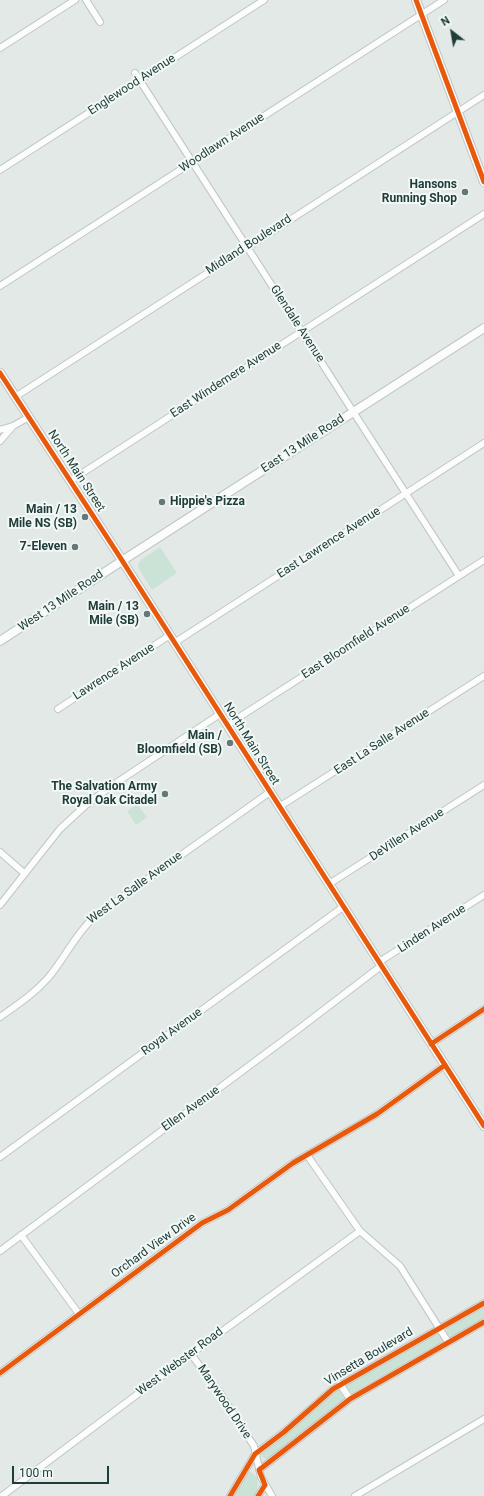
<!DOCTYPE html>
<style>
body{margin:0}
#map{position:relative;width:484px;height:1496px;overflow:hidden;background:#e3e9e7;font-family:Roboto,sans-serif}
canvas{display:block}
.north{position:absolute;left:432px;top:12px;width:40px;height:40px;-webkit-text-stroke:3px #f1f8f6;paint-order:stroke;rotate:329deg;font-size:11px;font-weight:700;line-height:16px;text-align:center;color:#203d3a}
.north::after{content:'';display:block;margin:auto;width:14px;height:18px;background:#203d3a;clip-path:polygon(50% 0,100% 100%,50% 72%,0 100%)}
.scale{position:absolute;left:12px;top:1466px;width:97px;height:18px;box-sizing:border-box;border:2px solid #203d3a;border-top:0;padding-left:5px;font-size:12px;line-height:14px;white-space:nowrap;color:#203d3a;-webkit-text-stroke:3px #f1f8f6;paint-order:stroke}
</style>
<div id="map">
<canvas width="484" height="1496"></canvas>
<div class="north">N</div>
<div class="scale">100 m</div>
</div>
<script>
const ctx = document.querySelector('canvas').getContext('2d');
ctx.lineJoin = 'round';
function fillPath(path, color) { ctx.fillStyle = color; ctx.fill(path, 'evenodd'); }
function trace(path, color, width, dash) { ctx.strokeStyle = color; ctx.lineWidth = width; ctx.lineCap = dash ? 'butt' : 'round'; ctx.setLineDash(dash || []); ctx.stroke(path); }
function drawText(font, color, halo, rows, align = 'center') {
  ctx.font = font + ' Roboto,sans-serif'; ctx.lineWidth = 4; ctx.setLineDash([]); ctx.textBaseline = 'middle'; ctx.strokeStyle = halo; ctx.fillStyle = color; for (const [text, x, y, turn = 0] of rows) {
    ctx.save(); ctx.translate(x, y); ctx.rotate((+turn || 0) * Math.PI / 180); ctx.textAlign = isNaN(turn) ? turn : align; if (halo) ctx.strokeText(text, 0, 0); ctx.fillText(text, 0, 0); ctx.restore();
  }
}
fillPath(new Path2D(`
 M 160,547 L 177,573 L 152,590 L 139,569 L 138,564 L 142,559 Z
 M 137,804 L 147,817 L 136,825 L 127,811 Z
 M 484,1306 L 484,1318 L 453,1336 L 448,1335 L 446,1331 L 448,1327 Z
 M 436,1333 L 442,1337 L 442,1341 L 439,1343 L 353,1392 L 350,1392 L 346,1387 L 346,1384 Z
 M 335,1391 L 340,1391 L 344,1398 L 342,1401 L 272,1457 L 266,1459 L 262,1457 L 261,1452 Z
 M 251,1472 C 261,1477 258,1488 255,1496 L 234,1496 L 246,1474 Z`), '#cbe3d6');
const minor = new Path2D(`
 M 86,0 L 100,22
 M 0,48 L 75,0
 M 135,73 L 459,576
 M 0,170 L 264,0
 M 0,286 L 444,0
 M 15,397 L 484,95
 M 0,430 L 13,426 L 29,417
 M 0,441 L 13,426
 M 70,481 L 484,214
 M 174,643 L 484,443
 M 58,709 L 170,635
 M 227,725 L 484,560
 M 279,807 L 484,676
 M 0,852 L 24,873
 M 329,884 L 484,785
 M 0,905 L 60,829 L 86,805 L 110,787 L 220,714
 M 379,962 L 484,895
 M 0,1017 C 17,1005 34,994 48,978 C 65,958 74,936 94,917 L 270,792
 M 431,1044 L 484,1009
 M 307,1155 L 360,1231 L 400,1266 L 448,1342
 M 0,1157 L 343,907
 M 21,1235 L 79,1314
 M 0,1251 L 300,1028 L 381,966
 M 191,1354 L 220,1393 L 250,1440 L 254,1446 L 261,1477 L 272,1496
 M 0,1373 L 202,1223 L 228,1210 L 293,1163 L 377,1114 L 445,1065
 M 340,1384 L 350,1399
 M 259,1470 L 350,1399 L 484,1322
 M 2,1496 L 191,1354 L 360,1231
 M 230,1496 L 255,1454 L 284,1432 L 333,1389 L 484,1303
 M 258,1496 L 265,1485
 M 355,1496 L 484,1419`);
const secondary = new Path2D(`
 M 416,0 L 484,182
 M 0,373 L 116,551 L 484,1126
 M 0,641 L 131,555 L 484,328`);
trace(minor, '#c0c6c4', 8);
trace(secondary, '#bec7c5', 10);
trace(minor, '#fbfcfb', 6);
trace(secondary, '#fbfcfb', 8);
trace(new Path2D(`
 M 416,0 L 484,182
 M 0,373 L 116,551 L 484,1126
 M 431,1044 L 484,1009
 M 0,1373 L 202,1223 L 228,1210 L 293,1163 L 377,1114 L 445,1065
 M 230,1496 L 255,1454 L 284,1432 L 333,1389 L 484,1303
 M 258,1496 L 265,1485 L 259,1470 L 350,1399 L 484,1322`), '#e8590c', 5);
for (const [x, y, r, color] of [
 [465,192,4,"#647977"],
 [162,502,4,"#647977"],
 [85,517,4,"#647977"],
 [75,547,4,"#647977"],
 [147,614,4,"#647977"],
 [230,743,4,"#647977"],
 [165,794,4,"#647977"]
]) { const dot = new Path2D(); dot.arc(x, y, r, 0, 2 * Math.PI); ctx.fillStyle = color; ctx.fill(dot); trace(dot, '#f1f8f6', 1.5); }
drawText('12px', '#203d3a', '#f1f8f6', [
 ["Englewood Avenue",132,85,-33],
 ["Woodlawn Avenue",222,143,-33],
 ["Midland Boulevard",249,245,-33],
 ["Glendale Avenue",297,324,57],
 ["East Windemere Avenue",226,380,-33],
 ["East 13 Mile Road",303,444,-33],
 ["North Main Street",76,471,57],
 ["East Lawrence Avenue",329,543,-33],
 ["West 13 Mile Road",61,601,-34],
 ["East Bloomfield Avenue",356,642,-33],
 ["Lawrence Avenue",114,672,-33],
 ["East La Salle Avenue",382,742,-33],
 ["North Main Street",251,744,58],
 ["DeVillen Avenue",407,835,-33],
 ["West La Salle Avenue",135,888,-36],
 ["Linden Avenue",432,929,-33],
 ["Royal Avenue",172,1032,-36],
 ["Ellen Avenue",191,1109,-36],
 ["Orchard View Drive",154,1246,-36],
 ["Vinsetta Boulevard",369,1357,-31],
 ["West Webster Road",180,1362,-37],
 ["Marywood Drive",224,1402,56]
]);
drawText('bold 12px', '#203d3a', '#f1f8f6', [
 ["Hansons",457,185],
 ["Running Shop",457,199],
 ["Hippie's Pizza",170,502,"left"],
 ["Main / 13",77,510],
 ["Mile NS (SB)",77,524],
 ["7-Eleven",67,547],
 ["Main / 13",139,607],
 ["Mile (SB)",139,621],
 ["Main /",222,736],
 ["Bloomfield (SB)",222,750],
 ["The Salvation Army",157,787],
 ["Royal Oak Citadel",157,801]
], 'right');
</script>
